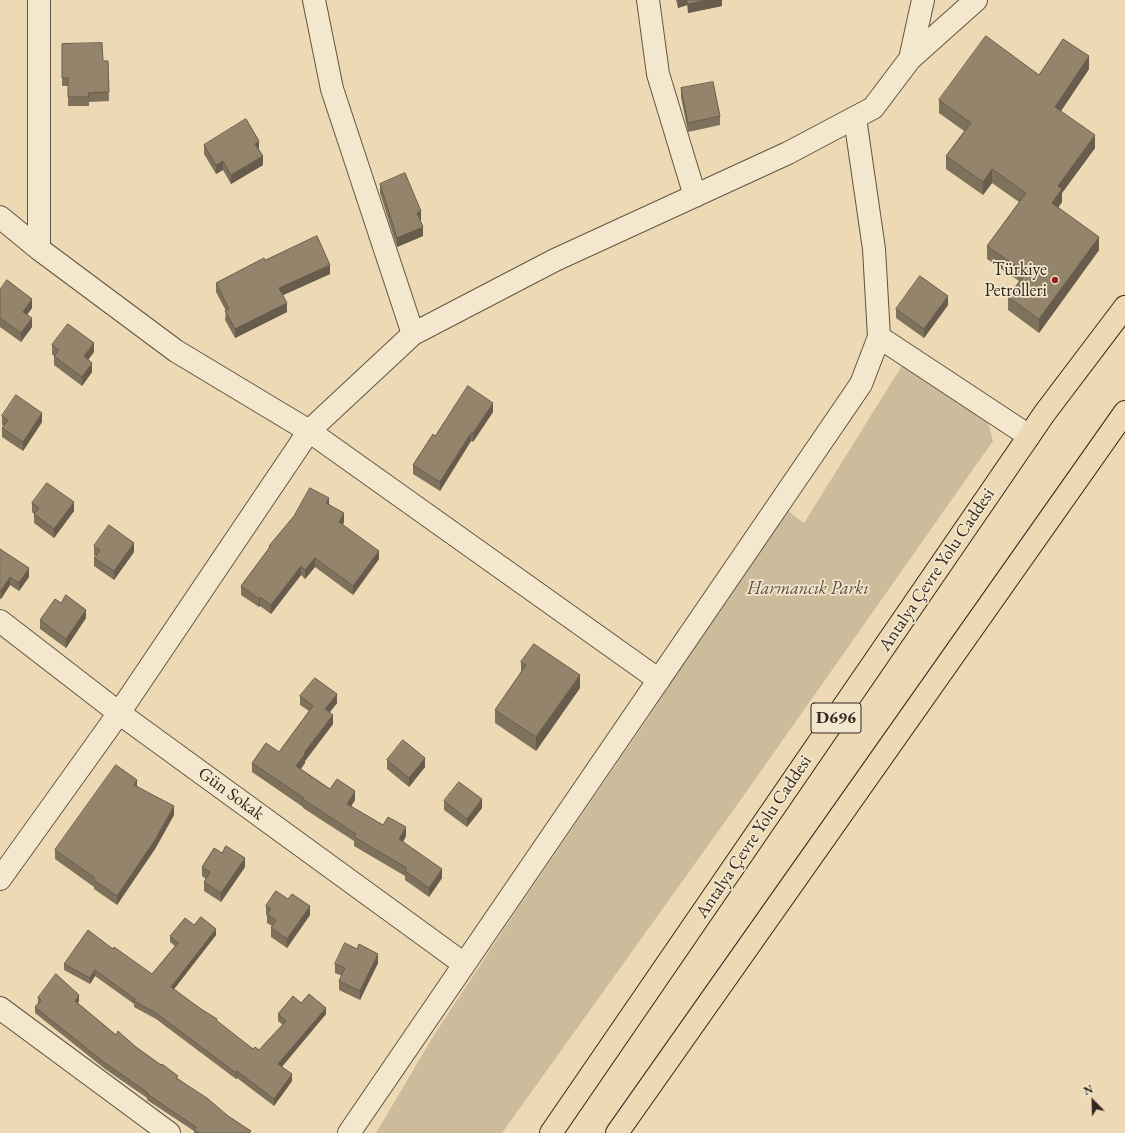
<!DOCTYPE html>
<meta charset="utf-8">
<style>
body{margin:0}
#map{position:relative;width:1125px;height:1133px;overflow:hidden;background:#eddab4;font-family:"EB Garamond",serif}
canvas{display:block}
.north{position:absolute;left:1073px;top:1081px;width:40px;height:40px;-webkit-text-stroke:3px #f3e7ce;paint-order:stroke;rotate:337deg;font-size:11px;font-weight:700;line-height:16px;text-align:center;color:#33271f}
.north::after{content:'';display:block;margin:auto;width:14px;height:18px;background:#33271f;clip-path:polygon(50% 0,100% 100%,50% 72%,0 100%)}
</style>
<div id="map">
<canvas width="1125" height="1133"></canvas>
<div class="north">N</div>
</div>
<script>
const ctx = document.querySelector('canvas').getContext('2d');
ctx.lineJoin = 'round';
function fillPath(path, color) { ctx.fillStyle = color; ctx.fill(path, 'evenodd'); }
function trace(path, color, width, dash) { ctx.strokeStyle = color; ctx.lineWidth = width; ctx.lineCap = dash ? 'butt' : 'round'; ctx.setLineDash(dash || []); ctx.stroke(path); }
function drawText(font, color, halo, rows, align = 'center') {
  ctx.font = font + ' "EB Garamond",serif'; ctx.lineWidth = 3.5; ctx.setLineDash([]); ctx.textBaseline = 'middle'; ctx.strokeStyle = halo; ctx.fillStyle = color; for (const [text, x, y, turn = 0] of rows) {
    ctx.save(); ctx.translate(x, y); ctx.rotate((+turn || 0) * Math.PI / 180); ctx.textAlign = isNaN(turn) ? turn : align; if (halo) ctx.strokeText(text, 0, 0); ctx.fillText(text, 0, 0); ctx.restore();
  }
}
fillPath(new Path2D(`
 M 903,364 L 988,423 L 993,441 L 742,798 L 502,1133 L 376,1133 L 434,1035 L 518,908 L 652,712 L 783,507 L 804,523 Z`), '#cdbc9b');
const minor = new Path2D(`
 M 39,0 L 39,249
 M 314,0 L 332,89 L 413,334
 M 648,0 L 658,74 L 695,196
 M 910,59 L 923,0
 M 0,217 L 39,249 L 176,351 L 309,431 L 659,680
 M 879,337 L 1029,436
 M 0,621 L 119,713 L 464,964
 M 0,879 L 119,713 L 309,431 L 413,334 L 555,260 L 788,153 L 873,108 L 910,59 L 976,0
 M 0,1008 L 169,1133
 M 349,1133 L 861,384 L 879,337 L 874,249 L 855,118`);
const highway = new Path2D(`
 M 551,1133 L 1029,436 L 1044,414 L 1125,307
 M 617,1133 L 1125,412`);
trace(minor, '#625444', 24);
trace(highway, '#33271f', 24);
trace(minor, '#f3e7ce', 22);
trace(highway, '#eddab4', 22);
fillPath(new Path2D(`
 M 676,0 L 722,0 L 722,6 L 688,13 L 687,5 L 678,8 Z
 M 62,44 L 103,61 L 108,61 L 109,101 L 89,102 L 89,106 L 68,106 L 68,86 L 62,86 Z
 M 1089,69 L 1061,111 L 1095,148 L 1062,193 L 1062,202 L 1058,208 L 1099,250 L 1039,333 L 1008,310 L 1008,297 L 1019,281 L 987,259 L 987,246 L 1019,202 L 992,183 L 983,195 L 946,169 L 946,156 L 964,131 L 939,113 L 939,100 L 1039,75 Z
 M 681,88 L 720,116 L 720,125 L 688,132 L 681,97 Z
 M 204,145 L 259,150 L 263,165 L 231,184 L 223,170 L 216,174 L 204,154 Z
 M 380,184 L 421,220 L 420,221 L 423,236 L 397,247 L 380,193 Z
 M 265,260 L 330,274 L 283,295 L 287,312 L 235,338 L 225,320 L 226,311 L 216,292 L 216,283 Z
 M 0,290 L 32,308 L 27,315 L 32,327 L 21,342 L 0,327 Z
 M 948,305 L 924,338 L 896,318 L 896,309 Z
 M 52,345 L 94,352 L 88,360 L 92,372 L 82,386 L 54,365 L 54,356 L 52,354 Z
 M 493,412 L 473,442 L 471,441 L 440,491 L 413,474 L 413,465 L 435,436 Z
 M 2,416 L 42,422 L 23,451 L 2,437 L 2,428 L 4,426 L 2,425 Z
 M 32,503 L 74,511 L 54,538 L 34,523 L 34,514 L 32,512 Z
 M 329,504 L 344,522 L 343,525 L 379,559 L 353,595 L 315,567 L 305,579 L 301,575 L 271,614 L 260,606 L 259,607 L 241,595 L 241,586 L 269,548 L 269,546 Z
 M 94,546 L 134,552 L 114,580 L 94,566 L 94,558 L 96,556 L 94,555 Z
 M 0,549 L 29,577 L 19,591 L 10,585 L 1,599 L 0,599 Z
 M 86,618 L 66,648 L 40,629 L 40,620 Z
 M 521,662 L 580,688 L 536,751 L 495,723 L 495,710 L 521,672 Z
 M 300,696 L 337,703 L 330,712 L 333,724 L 305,761 L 305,763 L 301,769 L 330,789 L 355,800 L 351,806 L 383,825 L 406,836 L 403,842 L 442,878 L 429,897 L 405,880 L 405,876 L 354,846 L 354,841 L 303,808 L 303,807 L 252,772 L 252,763 L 279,752 L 309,711 L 300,705 Z
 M 387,760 L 425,767 L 409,787 L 387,769 Z
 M 137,786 L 174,815 L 155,849 L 117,905 L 94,889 L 94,887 L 55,859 L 55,850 Z
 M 444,801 L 482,808 L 467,827 L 444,810 Z
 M 222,853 L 245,867 L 221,902 L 204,891 L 204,882 L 206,879 L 202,876 L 202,867 Z
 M 266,906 L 310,915 L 287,948 L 271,937 L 271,928 L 272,926 L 267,923 L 267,916 L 266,914 Z
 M 194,925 L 216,935 L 174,989 L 253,1049 L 259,1050 L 283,1025 L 278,1021 L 278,1014 L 301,1003 L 326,1014 L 282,1067 L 292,1081 L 274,1106 L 237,1078 L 236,1079 L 156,1019 L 134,1007 L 134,1004 L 95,976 L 90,984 L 64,970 L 64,964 L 113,949 L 152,974 L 175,946 L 170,942 L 170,936 Z
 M 378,963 L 360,1000 L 339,990 L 339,981 L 342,976 L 335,973 L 335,964 Z
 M 38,998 L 79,1001 L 78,1003 L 116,1035 L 136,1047 L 251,1133 L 194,1133 L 194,1131 L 147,1100 L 147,1098 L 105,1069 L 35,1013 L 35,1007 L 38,1004 Z`), '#7f725d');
fillPath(new Path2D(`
 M 678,0 L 687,0 L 687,5 L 678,8 Z
 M 708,0 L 722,0 L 722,6 L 688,13 L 688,4 Z
 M 1089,56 L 1089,69 L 1055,120 L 1055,107 Z
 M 1095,135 L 1095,148 L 1062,193 L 1062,202 L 1052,216 L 1052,203 L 1058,186 Z
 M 259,141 L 259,150 L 255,153 L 255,144 Z
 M 263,156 L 263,165 L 231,184 L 231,175 Z
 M 223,161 L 223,170 L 216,174 L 216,165 Z
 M 992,169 L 992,183 L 983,195 L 983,182 Z
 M 421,211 L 421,220 L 417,222 L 417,213 Z
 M 423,227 L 423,236 L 397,247 L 397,238 Z
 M 1099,237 L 1099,250 L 1039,333 L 1039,319 Z
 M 330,265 L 330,274 L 279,297 L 279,288 Z
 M 948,296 L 948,305 L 924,338 L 924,329 Z
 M 32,299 L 32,308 L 23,320 L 23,312 Z
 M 287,303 L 287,312 L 235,338 L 235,329 Z
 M 32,318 L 32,327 L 21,342 L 21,333 Z
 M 94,343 L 94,352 L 84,365 L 84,356 Z
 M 92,363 L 92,372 L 82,386 L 82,377 Z
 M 493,403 L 493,412 L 473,442 L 473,433 Z
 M 42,413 L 42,422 L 23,451 L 23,442 Z
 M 471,433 L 471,441 L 440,491 L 440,482 Z
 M 329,498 L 329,507 L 326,503 Z
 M 74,502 L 74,511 L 54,538 L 54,529 Z
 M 344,513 L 344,522 L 339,531 L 339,522 Z
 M 134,543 L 134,552 L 114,580 L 114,571 Z
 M 379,551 L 379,559 L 353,595 L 353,586 Z
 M 315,558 L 315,567 L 305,579 L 305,570 Z
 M 301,566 L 301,575 L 271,614 L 271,605 Z
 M 29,568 L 29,577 L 19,591 L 19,583 Z
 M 10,577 L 10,585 L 1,599 L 1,591 Z
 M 260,597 L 260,606 L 259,607 L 259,599 Z
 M 86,610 L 86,618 L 66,648 L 66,639 Z
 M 580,675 L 580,688 L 536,751 L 536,737 Z
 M 337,694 L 337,703 L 325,718 L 325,709 Z
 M 333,715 L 333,724 L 305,761 L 305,763 L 296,775 L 296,766 L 304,753 Z
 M 425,758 L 425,767 L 409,787 L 409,778 Z
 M 137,780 L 137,789 L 134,785 Z
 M 355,791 L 355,800 L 347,813 L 347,804 Z
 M 482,799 L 482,808 L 467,827 L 467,819 Z
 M 174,806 L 174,815 L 155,849 L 117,905 L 117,896 Z
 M 406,827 L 406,836 L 399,848 L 399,839 Z
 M 245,858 L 245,867 L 221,902 L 221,893 Z
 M 442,869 L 442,878 L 429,897 L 429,888 Z
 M 310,906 L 310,915 L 287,948 L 287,939 Z
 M 216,929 L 216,935 L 171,993 L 171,987 Z
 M 378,954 L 378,963 L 360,1000 L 360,991 Z
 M 95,970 L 95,976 L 90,984 L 90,978 Z
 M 79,995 L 79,1001 L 75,1007 L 75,1001 Z
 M 326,1008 L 326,1014 L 278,1071 L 278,1064 Z
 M 237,1071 L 237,1078 L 236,1079 L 236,1073 Z
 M 292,1074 L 292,1081 L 274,1106 L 274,1099 Z`), '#685c4c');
const building = new Path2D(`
 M 687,0 L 708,0 L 688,4 Z
 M 986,36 L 1039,75 L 1063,39 L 1089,56 L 1055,107 L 1095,135 L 1058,186 L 1062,189 L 1052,203 L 1099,237 L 1039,319 L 1008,297 L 1026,273 L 987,246 L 1026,193 L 992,169 L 983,182 L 946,156 L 971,123 L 939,100 Z
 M 102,43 L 103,61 L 108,61 L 109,92 L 88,93 L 89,97 L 68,97 L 68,78 L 62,78 L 62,44 Z
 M 713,82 L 720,116 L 688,123 L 681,88 Z
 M 246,119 L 259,141 L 255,144 L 263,156 L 231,175 L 223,161 L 216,165 L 204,145 Z
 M 405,173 L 421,211 L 417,213 L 423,227 L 397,238 L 380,184 Z
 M 317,236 L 330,265 L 279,288 L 287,303 L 235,329 L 225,311 L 229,309 L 216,283 L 264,258 L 265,260 Z
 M 920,276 L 948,296 L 924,329 L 896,309 Z
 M 7,280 L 32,299 L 23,312 L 32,318 L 21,333 L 0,318 L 0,290 Z
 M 68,324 L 94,343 L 84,356 L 92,363 L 82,377 L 54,356 L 59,350 L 52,345 Z
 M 468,386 L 493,403 L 473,433 L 471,433 L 440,482 L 413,465 L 433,434 L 435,436 Z
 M 16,395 L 42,413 L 23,442 L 2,428 L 8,420 L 2,416 Z
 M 47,483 L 74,502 L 54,529 L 34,514 L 39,508 L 32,503 Z
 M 310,488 L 329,498 L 326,503 L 344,513 L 339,522 L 379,551 L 353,586 L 315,558 L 305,570 L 301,566 L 271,605 L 260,597 L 259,599 L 241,586 L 270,547 L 269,546 L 294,516 Z
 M 109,525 L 134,543 L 114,571 L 94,558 L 100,550 L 94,546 Z
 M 0,549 L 29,568 L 19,583 L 10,577 L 1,591 L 0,590 Z
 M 66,595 L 86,610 L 66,639 L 40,620 L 55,599 L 61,603 Z
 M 534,644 L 580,675 L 536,737 L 495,710 L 526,665 L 521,662 Z
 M 315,678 L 337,694 L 325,709 L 333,715 L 304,753 L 305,754 L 296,766 L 330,789 L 337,779 L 355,791 L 347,804 L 383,825 L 388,817 L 406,827 L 399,839 L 442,869 L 429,888 L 405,871 L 407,868 L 354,837 L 356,834 L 303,799 L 304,798 L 252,763 L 266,743 L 279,752 L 313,706 L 300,696 Z
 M 403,740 L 425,758 L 409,778 L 387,760 Z
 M 116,765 L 137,780 L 134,785 L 174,806 L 155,840 L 117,896 L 94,880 L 95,878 L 55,850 Z
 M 459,782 L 482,799 L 467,819 L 444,801 Z
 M 226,846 L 245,858 L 221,893 L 204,882 L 210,872 L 202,867 L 214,848 L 222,853 Z
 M 276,891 L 288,899 L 292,894 L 310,906 L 287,939 L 271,928 L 276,920 L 267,914 L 271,909 L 266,906 Z
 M 201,917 L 216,929 L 171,987 L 201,1009 L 217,1019 L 216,1020 L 253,1049 L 255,1047 L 259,1050 L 286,1021 L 278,1014 L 293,996 L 301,1003 L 309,994 L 326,1008 L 278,1064 L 292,1074 L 274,1099 L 237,1071 L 236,1073 L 156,1013 L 134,1001 L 135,999 L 95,970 L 90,978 L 64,964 L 88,930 L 113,949 L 114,947 L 152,974 L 178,943 L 170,936 L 185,918 L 194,925 Z
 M 345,943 L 357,949 L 359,944 L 378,954 L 360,991 L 339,981 L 345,968 L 335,964 Z
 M 56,974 L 79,995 L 75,1001 L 116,1035 L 118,1031 L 136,1047 L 161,1065 L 162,1064 L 178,1076 L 176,1078 L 207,1098 L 228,1116 L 251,1131 L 249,1133 L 199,1133 L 194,1130 L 196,1127 L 147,1094 L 148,1093 L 105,1063 L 35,1007 L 41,1000 L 38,998 Z`);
fillPath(building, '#94846c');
trace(building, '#685c4c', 1);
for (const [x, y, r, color] of [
 [1055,280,4,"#8f2418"]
]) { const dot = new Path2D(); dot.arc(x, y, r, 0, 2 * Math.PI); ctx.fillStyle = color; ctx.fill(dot); trace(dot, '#f3e7ce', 1.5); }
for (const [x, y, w] of [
 [836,718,50]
]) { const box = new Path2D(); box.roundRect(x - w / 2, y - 15, w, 30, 3); ctx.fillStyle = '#f3e7ce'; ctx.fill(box); trace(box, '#33271f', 1); }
drawText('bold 17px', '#33271f', null, [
 ["D696",836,718]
]);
drawText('18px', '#33271f', '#f3e7ce', [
 ["Türkiye",1047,270],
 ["Petrolleri",1047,291]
], 'right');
drawText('18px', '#33271f', '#f3e7ce', [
 ["Antalya Çevre Yolu Caddesi",937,570,-56],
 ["Gün Sokak",231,794,36],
 ["Antalya Çevre Yolu Caddesi",754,837,-56]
]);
drawText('italic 18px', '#5a4c3e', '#f3e7ce', [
 ["Harmancık Parkı",808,589]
]);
</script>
